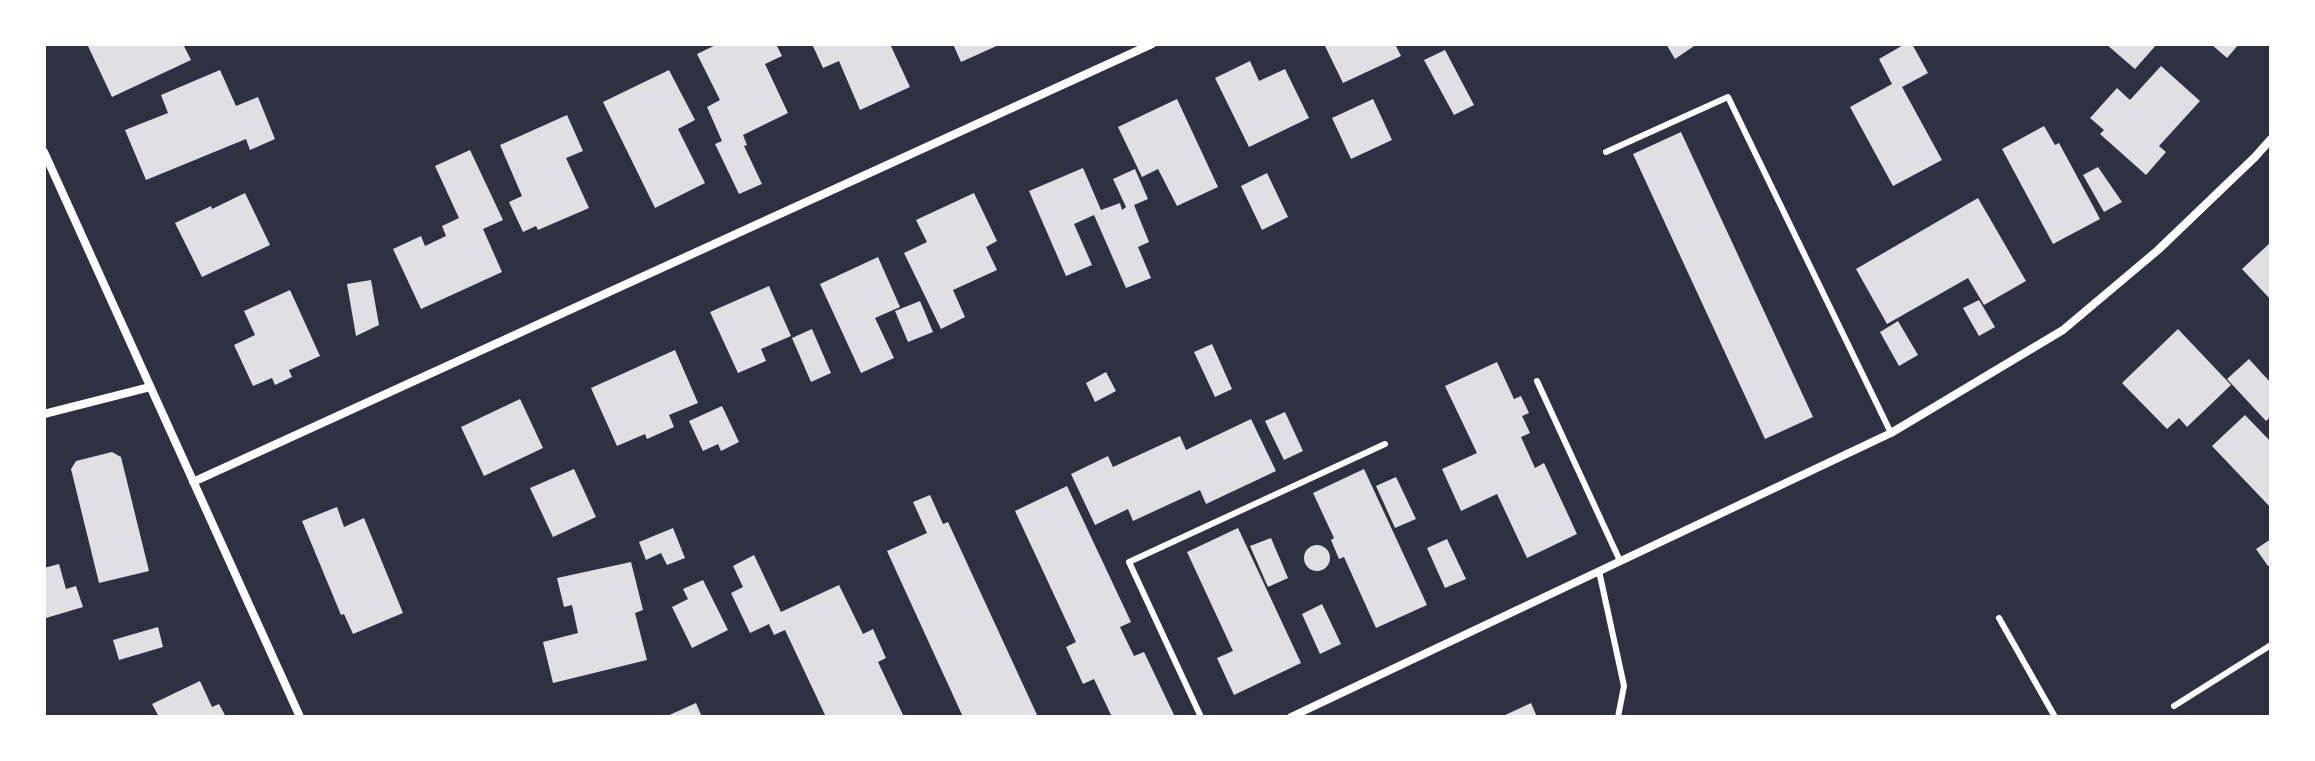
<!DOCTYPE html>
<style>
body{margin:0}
#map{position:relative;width:2315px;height:761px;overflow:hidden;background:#2d3142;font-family:"Playfair Display",serif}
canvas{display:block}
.frame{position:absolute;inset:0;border:46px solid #fff;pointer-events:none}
</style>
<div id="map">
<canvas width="2315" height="761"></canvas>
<div class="frame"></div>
</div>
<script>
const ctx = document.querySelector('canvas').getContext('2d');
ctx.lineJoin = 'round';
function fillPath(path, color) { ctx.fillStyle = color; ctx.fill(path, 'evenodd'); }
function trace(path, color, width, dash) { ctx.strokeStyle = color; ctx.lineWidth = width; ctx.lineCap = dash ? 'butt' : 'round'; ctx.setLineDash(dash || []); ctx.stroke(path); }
fillPath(new Path2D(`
 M 87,44 L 183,44 L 191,60 L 112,97 Z
 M 718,44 L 776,44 L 782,56 L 765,64 L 788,113 L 743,135 L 747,145 L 744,146 L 762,184 L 739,194 L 715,144 L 722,141 L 707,107 L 720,100 L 697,54 Z
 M 812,44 L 890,44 L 910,87 L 860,110 L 839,61 L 823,68 Z
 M 953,44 L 1001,44 L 961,62 Z
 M 1324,44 L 1395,44 L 1401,56 L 1343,83 Z
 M 1666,44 L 1697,44 L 1675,59 Z
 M 1905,44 L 1912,44 L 1928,73 L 1902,87 L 1942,160 L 1893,186 L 1850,107 L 1892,84 L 1879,59 Z
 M 2106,44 L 2157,44 L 2135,69 Z
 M 2211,44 L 2239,44 L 2227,58 Z
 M 1445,50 L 1474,105 L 1454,115 L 1424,60 Z
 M 1250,61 L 1259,81 L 1285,69 L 1309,118 L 1249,147 L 1215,78 Z
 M 2161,66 L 2200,101 L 2159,146 L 2166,152 L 2146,175 L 2100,134 L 2104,130 L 2090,118 L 2117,88 L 2130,100 Z
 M 220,70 L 236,106 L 258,97 L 275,139 L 250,150 L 246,139 L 146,180 L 125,130 L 168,113 L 161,95 Z
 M 669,70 L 695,120 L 678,129 L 705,183 L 655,208 L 603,102 Z
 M 1177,99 L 1218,187 L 1177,206 L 1158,169 L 1142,177 L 1118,127 Z
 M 1373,99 L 1392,140 L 1351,159 L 1332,118 Z
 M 567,115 L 583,151 L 566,158 L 589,208 L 538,230 L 536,226 L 523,232 L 509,202 L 522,196 L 500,145 Z
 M 2044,126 L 2055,145 L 2059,143 L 2100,219 L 2053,244 L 2002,149 Z
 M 1681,132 L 1813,417 L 1765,439 L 1633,154 Z
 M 470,150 L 503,220 L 483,229 L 502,272 L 421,309 L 393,249 L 421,236 L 425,246 L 446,236 L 442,226 L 459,218 L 435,166 Z
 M 2098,167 L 2122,202 L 2104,212 L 2083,175 Z
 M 1083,168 L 1101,210 L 1120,203 L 1122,210 L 1126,207 L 1113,179 L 1135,169 L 1148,199 L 1134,205 L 1149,242 L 1138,247 L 1151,278 L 1126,288 L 1094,215 L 1074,224 L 1092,265 L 1066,276 L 1029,191 Z
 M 1267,173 L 1288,217 L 1262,230 L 1241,186 Z
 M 245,193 L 270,245 L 202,277 L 175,223 L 211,206 L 212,209 Z
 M 974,193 L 997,241 L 986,247 L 997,270 L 953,290 L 965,317 L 941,329 L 904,253 L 927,242 L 916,220 Z
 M 1978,198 L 2026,281 L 1984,305 L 1968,278 L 1887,324 L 1856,269 Z
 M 2271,242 L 2271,300 L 2242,269 Z
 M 878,257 L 900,307 L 875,318 L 894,358 L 861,373 L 820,284 Z
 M 371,280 L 379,325 L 356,336 L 347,284 Z
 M 769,286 L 791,336 L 761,349 L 766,361 L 738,373 L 710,312 Z
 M 290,290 L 320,356 L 289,370 L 292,377 L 275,385 L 272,378 L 253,386 L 234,345 L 255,335 L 244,311 Z
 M 1979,300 L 1995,327 L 1979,336 L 1963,308 Z
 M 920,301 L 933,332 L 908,342 L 895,311 Z
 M 1898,321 L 1918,355 L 1899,366 L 1880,332 Z
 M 812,329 L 831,373 L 811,382 L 792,338 Z
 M 2178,329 L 2231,385 L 2187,427 L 2179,418 L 2167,429 L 2122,383 Z
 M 1212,344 L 1232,389 L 1215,397 L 1194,352 Z
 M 675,350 L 698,403 L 669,415 L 674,427 L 647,439 L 645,434 L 617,446 L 591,388 Z
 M 2249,359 L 2271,383 L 2271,416 L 2266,421 L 2227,379 Z
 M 1497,362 L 1514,399 L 1521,396 L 1529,413 L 1522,416 L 1530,433 L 1521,437 L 1535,468 L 1544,463 L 1577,534 L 1527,558 L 1497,494 L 1461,511 L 1442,469 L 1477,453 L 1445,386 Z
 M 1106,372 L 1116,391 L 1095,402 L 1086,383 Z
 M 520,399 L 543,448 L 484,476 L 461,427 Z
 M 722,406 L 739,442 L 721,451 L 718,444 L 703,451 L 689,421 Z
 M 1285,412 L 1303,451 L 1284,460 L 1265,421 Z
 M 2245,415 L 2271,442 L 2271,508 L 2212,446 Z
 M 1251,419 L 1276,471 L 1206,504 L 1200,490 L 1133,521 L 1128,509 L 1095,525 L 1071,474 L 1108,456 L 1113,467 L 1180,436 L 1186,450 Z
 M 112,452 L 121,457 L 149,571 L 99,583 L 71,469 L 76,461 Z
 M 574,469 L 596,517 L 553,537 L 530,488 Z
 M 1364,469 L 1427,605 L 1376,628 L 1344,557 L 1339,559 L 1331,540 L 1334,538 L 1313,493 Z
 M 1396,477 L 1416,519 L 1395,528 L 1376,486 Z
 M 1067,486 L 1131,622 L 1120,627 L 1134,656 L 1144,652 L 1175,717 L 1112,717 L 1094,679 L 1083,684 L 1066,647 L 1076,642 L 1015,511 Z
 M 930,495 L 943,524 L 948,522 L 1038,717 L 963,717 L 887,551 L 927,533 L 913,502 Z
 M 337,507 L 344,527 L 364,518 L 403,613 L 353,634 L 344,614 L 341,615 L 302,521 Z
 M 673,528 L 685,558 L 667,565 L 661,553 L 646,560 L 639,542 Z
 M 1238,528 L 1301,663 L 1234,695 L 1217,658 L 1233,651 L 1187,552 Z
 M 1271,538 L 1288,578 L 1268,587 L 1250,546 Z
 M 1447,539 L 1466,579 L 1445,588 L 1427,548 Z
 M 2271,539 L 2271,565 L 2268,566 L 2256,549 Z
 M1304 558a13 13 0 1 1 26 0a13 13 0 1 1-26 0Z
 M 754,555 L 781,612 L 839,585 L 863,634 L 873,629 L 886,658 L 878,662 L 904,717 L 826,717 L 785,630 L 774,635 L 769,624 L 750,633 L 731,593 L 743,587 L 733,566 Z
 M 631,562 L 643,610 L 635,613 L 647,660 L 553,683 L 543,642 L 578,633 L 572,605 L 564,607 L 557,578 Z
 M 59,564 L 66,589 L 76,586 L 83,607 L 46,618 L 44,609 L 44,568 Z
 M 703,580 L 728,630 L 692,648 L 672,607 L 688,599 L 683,589 Z
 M 1322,604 L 1341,644 L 1320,654 L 1302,614 Z
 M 158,627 L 163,647 L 119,660 L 113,640 Z
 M 200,681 L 212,707 L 219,704 L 226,717 L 159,717 L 152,704 Z
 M 696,703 L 702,717 L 665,717 Z
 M 1531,703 L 1537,717 L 1501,717 Z`), '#e0e0e3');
trace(new Path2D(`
 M 1606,152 L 1728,97 L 1891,433
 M 1537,381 L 1620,561
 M 1599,571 L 1624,686 L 1618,717
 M 1999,618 L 2055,717
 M 2174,706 L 2271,645
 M 1201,717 L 1129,562 L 1385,444`), '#fff', 6);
trace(new Path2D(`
 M 44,152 L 300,717
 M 44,414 L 150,387
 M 193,482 L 1152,44
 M 1291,717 L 1891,433 L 2063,330 L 2158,250 L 2255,157 L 2271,139`), '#fff', 8);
</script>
